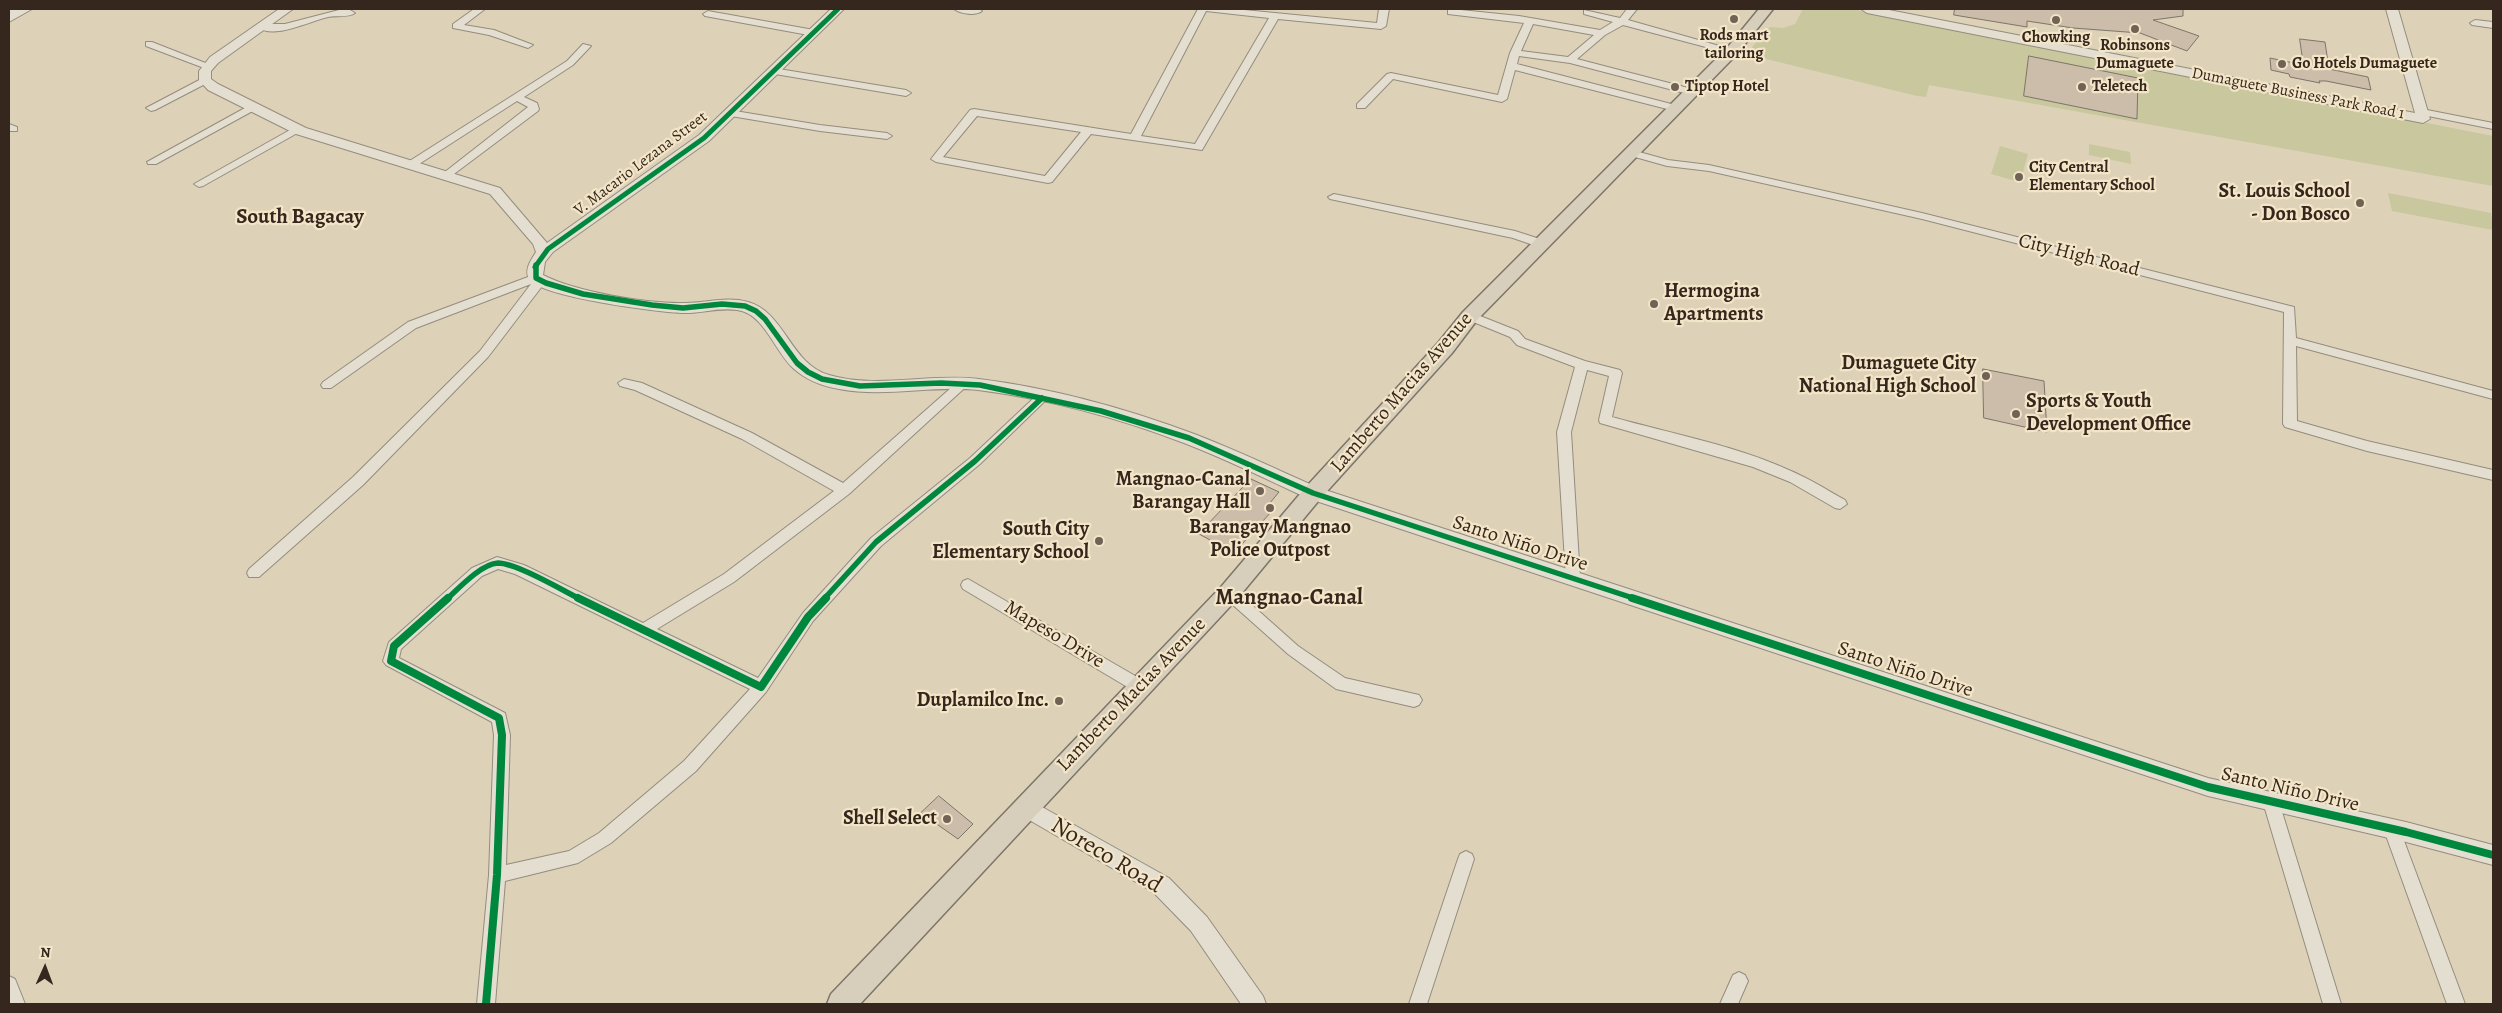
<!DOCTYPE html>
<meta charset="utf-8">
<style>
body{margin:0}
#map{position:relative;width:2502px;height:1013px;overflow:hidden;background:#ddd1b8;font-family:Alegreya,serif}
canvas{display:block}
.frame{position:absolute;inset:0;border:10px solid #36271e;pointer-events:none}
.north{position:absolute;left:20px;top:943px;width:50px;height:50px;-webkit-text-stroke:4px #f3e5c7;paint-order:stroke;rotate:2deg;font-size:14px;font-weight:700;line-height:20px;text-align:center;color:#36271e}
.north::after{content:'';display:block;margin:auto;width:18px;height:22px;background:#36271e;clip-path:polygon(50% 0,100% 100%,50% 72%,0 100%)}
</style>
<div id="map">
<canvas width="2502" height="1013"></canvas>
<div class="frame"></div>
<div class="north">N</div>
</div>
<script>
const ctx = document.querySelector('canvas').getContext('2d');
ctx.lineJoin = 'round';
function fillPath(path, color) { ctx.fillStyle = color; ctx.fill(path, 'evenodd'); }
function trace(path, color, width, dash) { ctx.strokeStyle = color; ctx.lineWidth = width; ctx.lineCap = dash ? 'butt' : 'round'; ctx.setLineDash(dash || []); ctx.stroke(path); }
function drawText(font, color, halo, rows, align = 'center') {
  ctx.font = font + ' Alegreya,serif'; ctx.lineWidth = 4.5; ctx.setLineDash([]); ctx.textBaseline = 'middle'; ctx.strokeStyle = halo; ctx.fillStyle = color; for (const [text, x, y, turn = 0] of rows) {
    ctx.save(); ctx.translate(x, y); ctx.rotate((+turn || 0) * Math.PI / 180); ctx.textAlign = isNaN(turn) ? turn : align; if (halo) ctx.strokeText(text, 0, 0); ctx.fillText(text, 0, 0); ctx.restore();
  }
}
fillPath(new Path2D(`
 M 1803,9 L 1851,9 L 2493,136 L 2493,186 L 1929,85 L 1926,97 L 1917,96 L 1746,54 L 1770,27 L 1783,28 L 1795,24 Z
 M 2089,144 L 2130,152 L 2131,164 L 2089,155 Z
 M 2000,146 L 2028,154 L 2020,182 L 1991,174 Z
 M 2388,193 L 2491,213 L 2493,230 L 2392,211 Z`), '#c9c79d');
const building = new Path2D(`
 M 1955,9 L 2183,9 L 2183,16 L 2153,20 L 2199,36 L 2187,51 L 2140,33 L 2073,28 L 2027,21 L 2027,27 L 1954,15 Z
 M 2300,39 L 2325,42 L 2329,69 L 2368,77 L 2371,90 L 2326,81 L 2319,81 L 2320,83 L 2290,77 L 2289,74 L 2271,70 L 2270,58 L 2303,65 Z
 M 2029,56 L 2138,78 L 2137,119 L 2024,96 Z
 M 1983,369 L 2044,381 L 2047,432 L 1984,418 Z
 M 1251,479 L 1279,492 L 1265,509 L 1271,512 L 1234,553 L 1199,534 Z
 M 939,796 L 973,824 L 958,839 L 921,813 Z`);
fillPath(building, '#ccbcaa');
trace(building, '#7d7568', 1);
const minor = new Path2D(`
 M 9,9 L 19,9 L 25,12 L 20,15 L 9,12 Z
 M 474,9 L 485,9 L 464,25 L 494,30 L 533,45 L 528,48 L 489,35 L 453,28 L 453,24 Z
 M 954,9 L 979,9 L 982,11 C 976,16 960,14 954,9 Z
 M 1198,9 L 1234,9 L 1377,23 L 1379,9 L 1389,9 L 1386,26 L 1381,29 L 1278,19 L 1202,150 L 1091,134 L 1052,182 L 1048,183 L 936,162 L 931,159 L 970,110 L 974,109 L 1131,134 ZM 1206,11 L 1269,18 L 1195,144 L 1141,136 ZM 977,116 L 1081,132 L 1045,176 L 943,157 Z
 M 1451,9 L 1519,16 L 1600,30 L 1613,22 L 1584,14 L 1584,10 L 1620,18 L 1627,9 L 1637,9 L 1628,20 L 1737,51 L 1732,54 L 1623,25 L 1605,35 L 1577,59 L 1696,90 L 1696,94 L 1692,95 L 1570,63 L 1519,56 L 1517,64 L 1679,106 L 1679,110 L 1675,111 L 1515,70 L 1507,99 L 1502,102 L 1393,79 L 1365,108 L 1357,108 L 1357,104 L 1387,74 L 1391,73 L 1498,95 L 1510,53 L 1524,23 L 1448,14 L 1448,10 ZM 1533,24 L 1594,35 L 1568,57 L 1521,51 Z
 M 339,10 L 350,10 L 355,13 C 348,18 336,15 328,17 C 310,21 273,40 258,27 L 263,24 L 285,24 Z
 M 708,11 L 814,30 L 819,33 L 814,36 L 705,16 L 703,14 Z
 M 2475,20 L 2493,22 L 2493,28 L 2472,25 L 2470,23 Z
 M 146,42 L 152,42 L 213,66 L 204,68 L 146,46 Z
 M 583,44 L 591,46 L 573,65 L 524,97 L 537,103 L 539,109 L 538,111 L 450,177 L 442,177 L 441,175 L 528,107 L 517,101 L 416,166 L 408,166 L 408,162 L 567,61 Z
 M 773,68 L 906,90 L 911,93 L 906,96 L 769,73 L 769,69 Z
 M 205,77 L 209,78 L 209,82 L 155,110 L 151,111 L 146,108 Z
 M 254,103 L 259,106 L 258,108 L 156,164 L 148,164 L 147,162 Z
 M 2422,109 L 2493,123 L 2493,129 L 2418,114 L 2417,112 Z
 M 729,110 L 820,125 L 887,133 L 892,136 L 887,139 L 820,131 L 725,115 L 725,111 Z
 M 9,124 L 17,127 L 17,131 L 9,131 Z
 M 297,126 L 301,127 L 301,131 L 203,186 L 199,187 L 194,184 Z
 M 1632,150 L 1668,160 L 1709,165 L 1922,213 L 2294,307 L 2296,338 L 2493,391 L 2493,399 L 2296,346 L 2297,421 L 2367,441 L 2493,470 L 2493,480 L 2367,451 L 2285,427 L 2283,424 L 2284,312 L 1922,219 L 1709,171 L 1667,166 L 1628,155 L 1627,153 Z
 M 1334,194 L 1515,231 L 1546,241 L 1548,244 L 1542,248 L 1513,238 L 1330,199 L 1328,197 Z
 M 536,274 L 546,281 L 488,357 L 363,485 L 259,577 L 249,577 L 247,573 L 249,569 L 353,477 L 480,351 L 531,284 L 416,328 L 331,388 L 323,388 L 321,385 L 323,382 L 408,322 Z
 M 1470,312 L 1518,331 L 1525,339 L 1585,361 L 1620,370 L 1622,373 L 1612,417 C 1672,434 1735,445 1791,471 C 1810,479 1827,490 1845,500 L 1847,504 L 1840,509 L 1835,508 L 1790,482 L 1753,467 L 1600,423 L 1599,420 L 1609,376 L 1587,370 L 1571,432 L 1580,578 L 1578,582 L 1568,582 L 1566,578 L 1557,432 L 1575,367 L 1517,345 L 1510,337 L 1466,319 L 1464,316 Z
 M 624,379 L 642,383 L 752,433 L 843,483 L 960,380 L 964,379 L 970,383 L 849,494 L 734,582 L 657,629 L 758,678 L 803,613 L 871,538 L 970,458 L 1037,395 L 1047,395 L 1048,398 L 980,464 L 881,546 L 813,621 L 766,692 L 696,771 L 611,843 L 578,863 L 505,881 L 495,1004 L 477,1004 L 489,875 L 494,735 L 492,722 L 386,665 L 383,661 L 389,642 L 472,568 L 497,557 L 524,565 L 643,623 L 724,574 L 834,491 L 742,439 L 635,390 L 620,386 L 618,383 ZM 498,569 L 515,574 L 750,689 L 684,761 L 599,833 L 569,851 L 506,865 L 510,735 L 505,713 L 399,658 L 401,649 L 482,576 Z
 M 968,579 L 1144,681 L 1147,686 L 1144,691 L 1139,692 L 1134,691 L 963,589 L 961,585 L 963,581 Z
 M 1229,587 L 1234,589 L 1298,646 L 1345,678 L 1419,695 L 1422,700 L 1419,705 L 1414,707 L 1336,689 L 1288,654 L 1224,597 L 1222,593 L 1224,589 Z
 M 2271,795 L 2277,797 L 2279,802 L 2341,1004 L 2323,1004 L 2263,802 L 2265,797 Z
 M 2392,822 L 2398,825 L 2400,830 L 2465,1004 L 2447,1004 L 2384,830 L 2386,825 Z
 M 1466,851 L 1472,854 L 1474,859 L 1427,1004 L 1409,1004 L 1458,859 L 1460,854 Z
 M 1739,972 L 1745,975 L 1748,981 L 1738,1004 L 1720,1004 L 1733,975 Z
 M 9,976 L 15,979 L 25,1004 L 9,1004 Z`);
const tertiary = new Path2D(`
 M 17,9 L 32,9 L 9,22 L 9,13 Z
 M 279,9 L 293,9 L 218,63 L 211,71 L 211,79 L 218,84 L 306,128 L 500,188 L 547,243 L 699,135 L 831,9 L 844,9 L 709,141 L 553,252 L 545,262 L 543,275 C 576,292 648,304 685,303 C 706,303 727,296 748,302 C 785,312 790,364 829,375 C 877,389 930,373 979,379 C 1052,388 1128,409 1197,435 C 1238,451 1278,470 1319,488 L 2208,778 L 2406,822 L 2493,845 L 2493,865 L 2406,842 L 2208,796 L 1307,498 C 1266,479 1226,459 1184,443 C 1119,418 1047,399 978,390 C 932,385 885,398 839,389 C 822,386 806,380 793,368 C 775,352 764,313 737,310 C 718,307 700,314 681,313 C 657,312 542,297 530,280 C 523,271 531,260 536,252 L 533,244 L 490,194 L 296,134 L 208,90 L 199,80 L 199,71 L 210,57 Z
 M 1861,9 L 1884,9 L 2415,113 L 2386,9 L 2398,9 L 2430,119 L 2423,123 L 1867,13 Z
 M 1026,798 L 1169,878 L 1207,917 L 1263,996 L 1266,1004 L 1241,1004 L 1191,931 L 1153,892 L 1019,814 L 1016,807 L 1019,800 Z`);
const primary = new Path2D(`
 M 1759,9 L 1773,9 L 1737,54 L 1477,320 L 1452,353 L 1320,499 L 1237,599 L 860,1004 L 827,1004 L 831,994 L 1221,587 L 1306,487 L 1438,343 L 1463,312 L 1727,48 Z`);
trace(minor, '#948c7d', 2);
trace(tertiary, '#948c7d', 2);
trace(primary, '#7d7568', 3);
fillPath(minor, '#e4ded1');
fillPath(tertiary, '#e4ded1');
fillPath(primary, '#d8cebc');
trace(new Path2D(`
 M 535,267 L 548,249 L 704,138 L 838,9`), '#00873e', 5);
trace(new Path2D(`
 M 536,265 L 536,278 L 546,283 L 583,294 L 652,305 L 683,308 L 722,304 L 745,306 L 756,311 L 765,319 L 797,363 L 808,372 L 822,379 L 860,386 L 941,383 L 980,385 L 1101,411 L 1189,438 L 1313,493 L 1636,599
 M 447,599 C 459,588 481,564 498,563 C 516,563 562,590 580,599
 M 824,599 L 876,542 L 975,461 L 1042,398`), '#00873e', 5.5);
trace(new Path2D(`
 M 448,598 L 394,646 L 391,661 L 499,718 L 502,735 L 497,875 L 486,1004
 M 578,598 L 761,687 L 808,617 L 826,598
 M 1632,598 L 2208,787 L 2406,832 L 2493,855`), '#00873e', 8);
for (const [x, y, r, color] of [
 [1734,19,5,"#706254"],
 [2056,20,5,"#706254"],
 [2135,29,5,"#706254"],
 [2282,64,5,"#706254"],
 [1675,87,5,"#706254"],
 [2082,87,5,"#706254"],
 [2019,177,5,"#706254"],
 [2360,203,5,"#706254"],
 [1654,304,5,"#706254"],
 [1986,376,5,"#706254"],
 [2016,414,5,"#706254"],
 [1260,491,5,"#706254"],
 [1270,508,5,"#706254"],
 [1099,541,5,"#706254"],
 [1059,701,5,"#706254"],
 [947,819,5,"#706254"]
]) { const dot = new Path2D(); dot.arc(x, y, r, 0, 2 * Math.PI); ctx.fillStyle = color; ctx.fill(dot); trace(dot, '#f3e5c7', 2); }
drawText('bold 16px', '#36271e', '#f3e5c7', [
 ["Rods mart",1734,36,"center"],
 ["tailoring",1734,54,"center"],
 ["Chowking",2056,38,"center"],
 ["Robinsons",2135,46,"center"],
 ["Dumaguete",2135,64,"center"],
 ["Go Hotels Dumaguete",2292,64],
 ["Tiptop Hotel",1685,87],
 ["Teletech",2092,87],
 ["City Central",2029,168],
 ["Elementary School",2029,186]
], 'left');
drawText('16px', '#36271e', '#f3e5c7', [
 ["Dumaguete Business Park Road 1",2298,94,11],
 ["V. Macario Lezana Street",641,164,-37]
]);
drawText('bold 20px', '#36271e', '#f3e5c7', [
 ["St. Louis School",2350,192],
 ["- Don Bosco",2350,215],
 ["Hermogina",1664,292,"left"],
 ["Apartments",1664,315,"left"],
 ["Dumaguete City",1976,364],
 ["National High School",1976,387],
 ["Sports & Youth",2026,402,"left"],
 ["Development Office",2026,425,"left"],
 ["Mangnao-Canal",1250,480],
 ["Barangay Hall",1250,503],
 ["Barangay Mangnao",1270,528,"center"],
 ["Police Outpost",1270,551,"center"],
 ["South City",1089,530],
 ["Elementary School",1089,553],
 ["Duplamilco Inc.",1049,701],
 ["Shell Select",937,819]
], 'right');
drawText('20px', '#36271e', '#f3e5c7', [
 ["City High Road",2079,256,14],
 ["Lamberto Macias Avenue",1402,393,-49],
 ["Santo Niño Drive",1520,544,18],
 ["Mapeso Drive",1054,635,31],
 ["Santo Niño Drive",1905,670,18],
 ["Lamberto Macias Avenue",1132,695,-46],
 ["Santo Niño Drive",2290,790,13]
]);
drawText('bold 21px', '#36271e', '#f3e5c7', [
 ["South Bagacay",300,218]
]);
drawText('bold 22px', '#36271e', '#f3e5c7', [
 ["Mangnao-Canal",1289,599]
]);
drawText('24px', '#36271e', '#f3e5c7', [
 ["Noreco Road",1106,856,31]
]);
</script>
